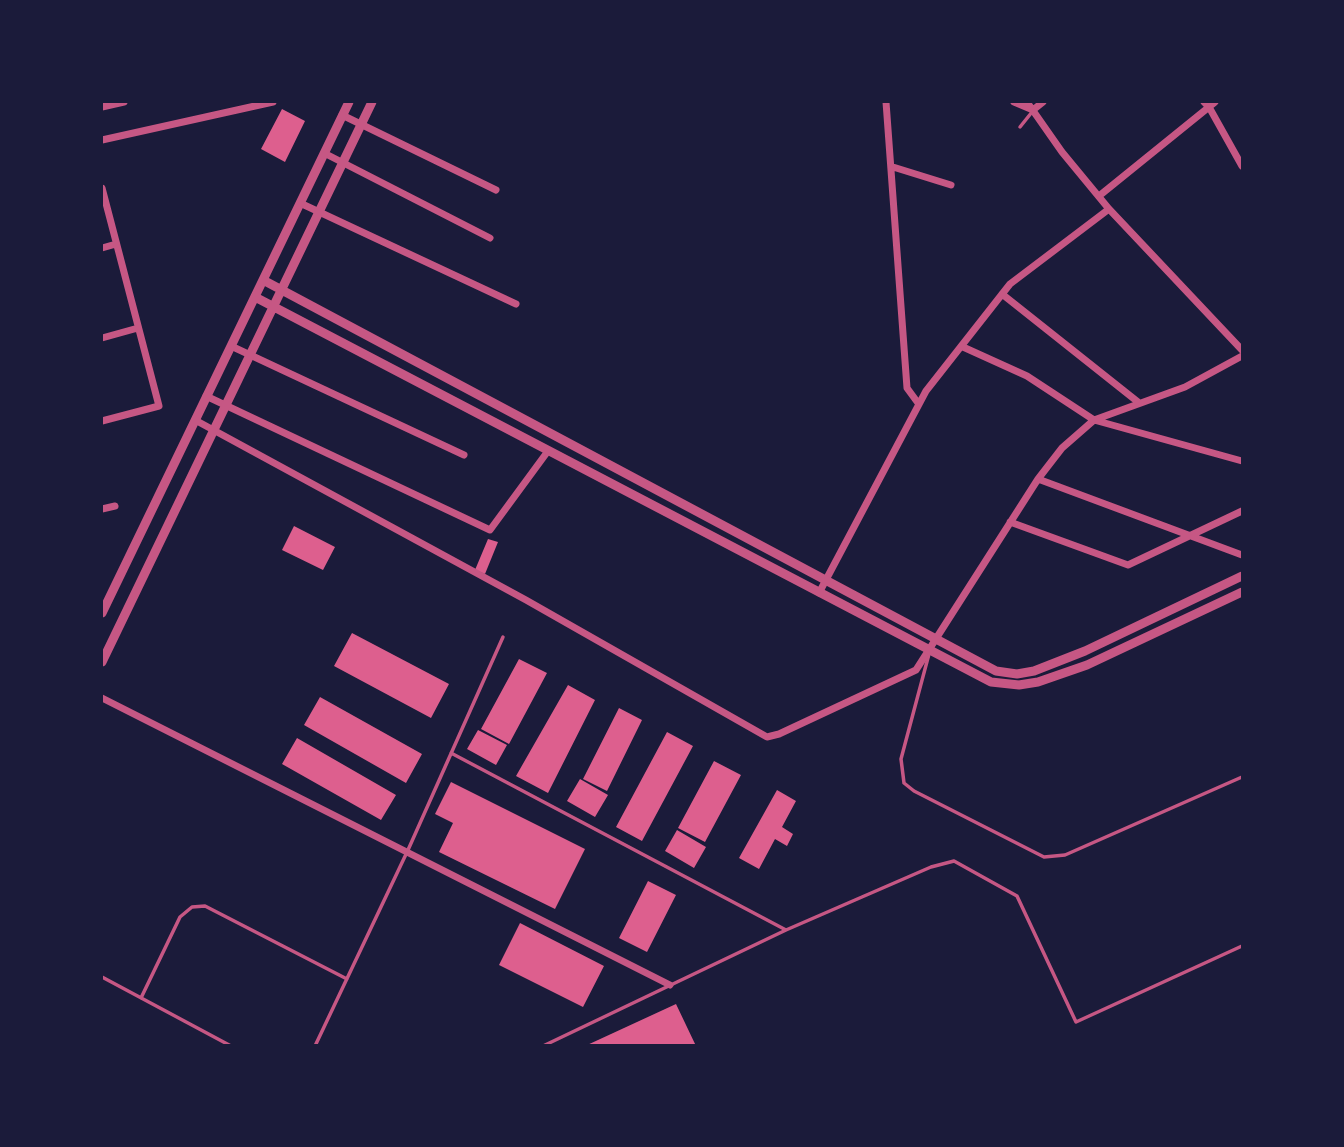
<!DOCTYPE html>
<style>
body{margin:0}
#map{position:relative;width:1344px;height:1147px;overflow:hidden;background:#1b1b3a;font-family:"Exo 2",sans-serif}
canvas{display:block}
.frame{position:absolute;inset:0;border:103px solid #1b1b3a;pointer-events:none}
</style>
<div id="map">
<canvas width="1344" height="1147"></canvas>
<div class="frame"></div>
</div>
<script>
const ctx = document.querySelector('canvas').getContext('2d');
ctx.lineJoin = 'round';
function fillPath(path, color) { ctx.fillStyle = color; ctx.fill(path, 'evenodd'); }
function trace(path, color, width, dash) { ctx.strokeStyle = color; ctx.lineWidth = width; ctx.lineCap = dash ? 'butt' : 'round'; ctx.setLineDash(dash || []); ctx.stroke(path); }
fillPath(new Path2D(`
 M 282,109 L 305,121 L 285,162 L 261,149 Z
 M 294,526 L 335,547 L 323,570 L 282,550 Z
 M 488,539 L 498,542 L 485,574 L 475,570 Z
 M 352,633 L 449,684 L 431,718 L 334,666 Z
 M 519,659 L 547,673 L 509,744 L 481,729 Z
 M 568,685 L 595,700 L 548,793 L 516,776 Z
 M 320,697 L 422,754 L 406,783 L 304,725 Z
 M 619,708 L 642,720 L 607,791 L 583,779 Z
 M 478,730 L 507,745 L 496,765 L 467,749 Z
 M 667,732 L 693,746 L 642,841 L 616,827 Z
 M 297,738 L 396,795 L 381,820 L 282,764 Z
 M 714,761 L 741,775 L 705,842 L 678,828 Z
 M 580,779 L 608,795 L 595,817 L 567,801 Z
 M 451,782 L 585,849 L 555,909 L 439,852 L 453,823 L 435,814 Z
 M 777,790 L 796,801 L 782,827 L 793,834 L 787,846 L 775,839 L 759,869 L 739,858 Z
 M 677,830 L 706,847 L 694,868 L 665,851 Z
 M 648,881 L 676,895 L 647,952 L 619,938 Z
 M 520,923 L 604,966 L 583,1007 L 499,965 Z
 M 676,1004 L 696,1046 L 585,1046 Z`), '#dd5f8e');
trace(new Path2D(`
 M 1020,127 L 1032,112
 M 929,654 L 901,759 L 904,783 L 914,791 L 1044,857 L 1065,855 L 1242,777
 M 451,753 L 786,930
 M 102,977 L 231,1046
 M 141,998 L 180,917 L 192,907 L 205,906 L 347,979
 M 315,1046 L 408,850 L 503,637
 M 543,1046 L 786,930 L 931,867 L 954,861 L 1017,896 L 1076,1022 L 1242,946`), '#c65784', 3.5);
trace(new Path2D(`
 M 886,102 L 907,388 L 918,403
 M 1014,102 L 1033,110 L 1043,102
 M 1027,102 L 1062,152 L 1109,209 L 1242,350
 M 1204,102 L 1209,107 L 1215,102
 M 102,107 L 124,102
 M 342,115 L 496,190
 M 102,140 L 273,102
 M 324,153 L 490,238
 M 893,167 L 951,185
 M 102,188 L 159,406 L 102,421
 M 1099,196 L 1209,107 L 1242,166
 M 300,203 L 516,304
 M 102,248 L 116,244
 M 1002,294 L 1138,402
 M 102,338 L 138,328
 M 231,346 L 464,455
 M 963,347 L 1027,376 L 1094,420 L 1242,461
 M 206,396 L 490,530 L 548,451
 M 195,420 L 526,600 L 767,737 L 779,734 L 916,670 L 1038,479 L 1062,448 L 1094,420 L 1185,387 L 1242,356
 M 1038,479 L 1242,555
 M 102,509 L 115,506
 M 1010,522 L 1128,565 L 1242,511
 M 819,593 L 926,391 L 1010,284 L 1109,209
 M 102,698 L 670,985`), '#c65784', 7);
trace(new Path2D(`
 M 263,280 L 996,671 L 1017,674 L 1034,671 L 1085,651 L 1242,576
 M 255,297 L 991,682 L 1019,685 L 1038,682 L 1087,665 L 1242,592
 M 102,613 L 349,102
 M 102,662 L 372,102`), '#c65784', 9);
</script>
